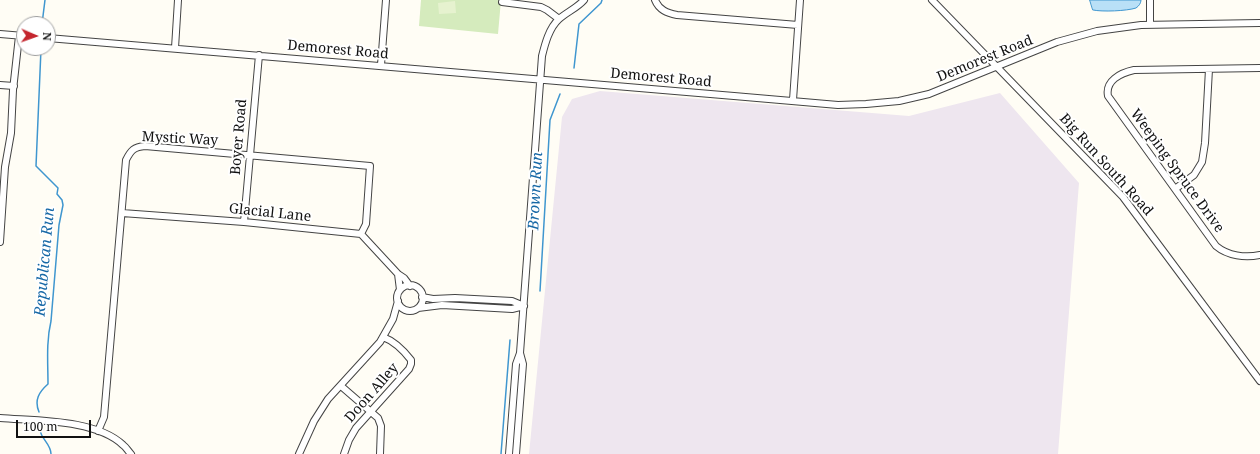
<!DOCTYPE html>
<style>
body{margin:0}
#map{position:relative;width:1260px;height:454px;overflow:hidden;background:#fffdf5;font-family:"Noto Serif",serif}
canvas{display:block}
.north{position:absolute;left:16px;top:16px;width:40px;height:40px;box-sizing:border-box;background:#fff;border:1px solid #a0a0a0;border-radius:50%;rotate:92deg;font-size:11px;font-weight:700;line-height:16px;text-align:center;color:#111}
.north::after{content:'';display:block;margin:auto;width:14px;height:18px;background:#c4262e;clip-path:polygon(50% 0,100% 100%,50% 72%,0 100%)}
.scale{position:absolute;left:16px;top:420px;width:75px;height:18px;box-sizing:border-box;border:2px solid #111;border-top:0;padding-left:5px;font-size:12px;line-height:14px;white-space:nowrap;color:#111;-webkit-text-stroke:3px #fff;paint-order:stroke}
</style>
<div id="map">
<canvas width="1260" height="454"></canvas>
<div class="north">N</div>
<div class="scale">100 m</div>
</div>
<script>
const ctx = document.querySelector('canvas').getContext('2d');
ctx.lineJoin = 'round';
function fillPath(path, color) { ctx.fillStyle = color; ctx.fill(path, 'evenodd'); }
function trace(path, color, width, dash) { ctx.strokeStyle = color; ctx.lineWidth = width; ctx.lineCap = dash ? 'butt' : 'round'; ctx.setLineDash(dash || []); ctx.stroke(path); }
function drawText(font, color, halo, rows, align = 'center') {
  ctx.font = font + ' "Noto Serif",serif'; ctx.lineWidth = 4; ctx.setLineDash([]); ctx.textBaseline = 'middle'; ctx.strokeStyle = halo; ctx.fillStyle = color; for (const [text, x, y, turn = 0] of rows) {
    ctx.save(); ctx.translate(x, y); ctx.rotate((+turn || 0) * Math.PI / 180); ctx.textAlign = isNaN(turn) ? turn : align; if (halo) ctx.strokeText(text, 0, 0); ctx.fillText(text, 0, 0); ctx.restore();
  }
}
fillPath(new Path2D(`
 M 600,91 L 909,116 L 1000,93 L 1079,183 L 1058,454 L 529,454 L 562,117 L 572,99 Z`), '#eee6ef');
fillPath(new Path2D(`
 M 421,0 L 501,0 L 498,34 L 419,26 Z`), '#d5ebbd');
fillPath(new Path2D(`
 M 455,1 L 456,13 L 439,14 L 438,3 Z`), '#e6f2cf');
const water = new Path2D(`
 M 1090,0 L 1141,0 C 1141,3 1139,6 1136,8 C 1127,11 1102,12 1093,10 Z`);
fillPath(water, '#b9e0f7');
trace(water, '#3f96cf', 1);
trace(new Path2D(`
 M 42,24 L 45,0
 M 574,68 L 579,24 L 601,3 L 602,0
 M 540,291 L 550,120 L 560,94
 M 39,412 C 34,400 39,392 48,384 C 48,363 46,342 51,321 L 59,225 L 63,205 L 62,200 L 57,194 L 58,188 L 36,166 L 41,49
 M 40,430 C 41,439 51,444 51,454
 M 501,454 L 510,340`), '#3f96cf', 1.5);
const minor = new Path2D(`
 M 655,0 C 659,10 667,13 677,15 L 798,25
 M 932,0 L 1123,197 L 1260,381
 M 1150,0 L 1150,25
 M 502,2 L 541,7 L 547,10 L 559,19
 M 0,34 L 24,36
 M 48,38 L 734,96 L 838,105 L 866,104 L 899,101 L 929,94 L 1057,42 L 1097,31 L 1141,25 L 1260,23
 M 175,48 L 178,0
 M 381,65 L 386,0
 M 1260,68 L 1134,70 C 1120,73 1105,81 1108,96 L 1216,246 C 1228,256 1245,258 1260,255
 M 0,85 L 14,86
 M 793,100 L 800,0
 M 1175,189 L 1194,175 L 1202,162 L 1205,143 L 1209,69
 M 122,213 L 244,222 L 361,234 L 398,274 L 404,278 L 410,286
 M 244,222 L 259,55
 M 0,242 L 5,167 L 11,133 L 13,90 L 19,36
 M 398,274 L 400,290
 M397 298a13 13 0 1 1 26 0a13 13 0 1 1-26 0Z
 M 422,297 L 433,299 L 455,298 L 512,301 L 524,306
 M 418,308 L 442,305 L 512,309 L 524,306
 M 341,386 L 378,418 L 381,426 L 380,454
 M 0,418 C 35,421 96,419 123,445 C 126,447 128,451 131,454
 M 98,431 L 104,417 L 126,160 C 131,150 134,147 145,146 L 370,166 L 366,224 L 361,234
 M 299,454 L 314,421 L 328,399 L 380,342 L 393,319 L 398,301
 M 344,454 L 349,440 L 356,428 L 409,369 L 411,364 L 411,360 C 404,351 394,341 383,337
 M 509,454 L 516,364 L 520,353 L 542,56 C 545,44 549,28 559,19 C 567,12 577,8 584,0
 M 516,454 L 523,364 L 520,353`);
trace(minor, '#444', 8);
trace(minor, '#fff', 6);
drawText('14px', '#111', '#fff', [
 ["Demorest Road",338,50,5],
 ["Demorest Road",985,59,-22],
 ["Demorest Road",661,78,5],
 ["Boyer Road",239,137,-85],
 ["Mystic Way",180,139,3],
 ["Big Run South Road",1106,165,48],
 ["Weeping Spruce Drive",1177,171,54],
 ["Glacial Lane",270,213,6],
 ["Doon Alley",372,393,-49]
]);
drawText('italic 15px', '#1768a6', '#fff', [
 ["Brown Run",536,191,-87],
 ["Republican Run",45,262,-85]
]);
</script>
